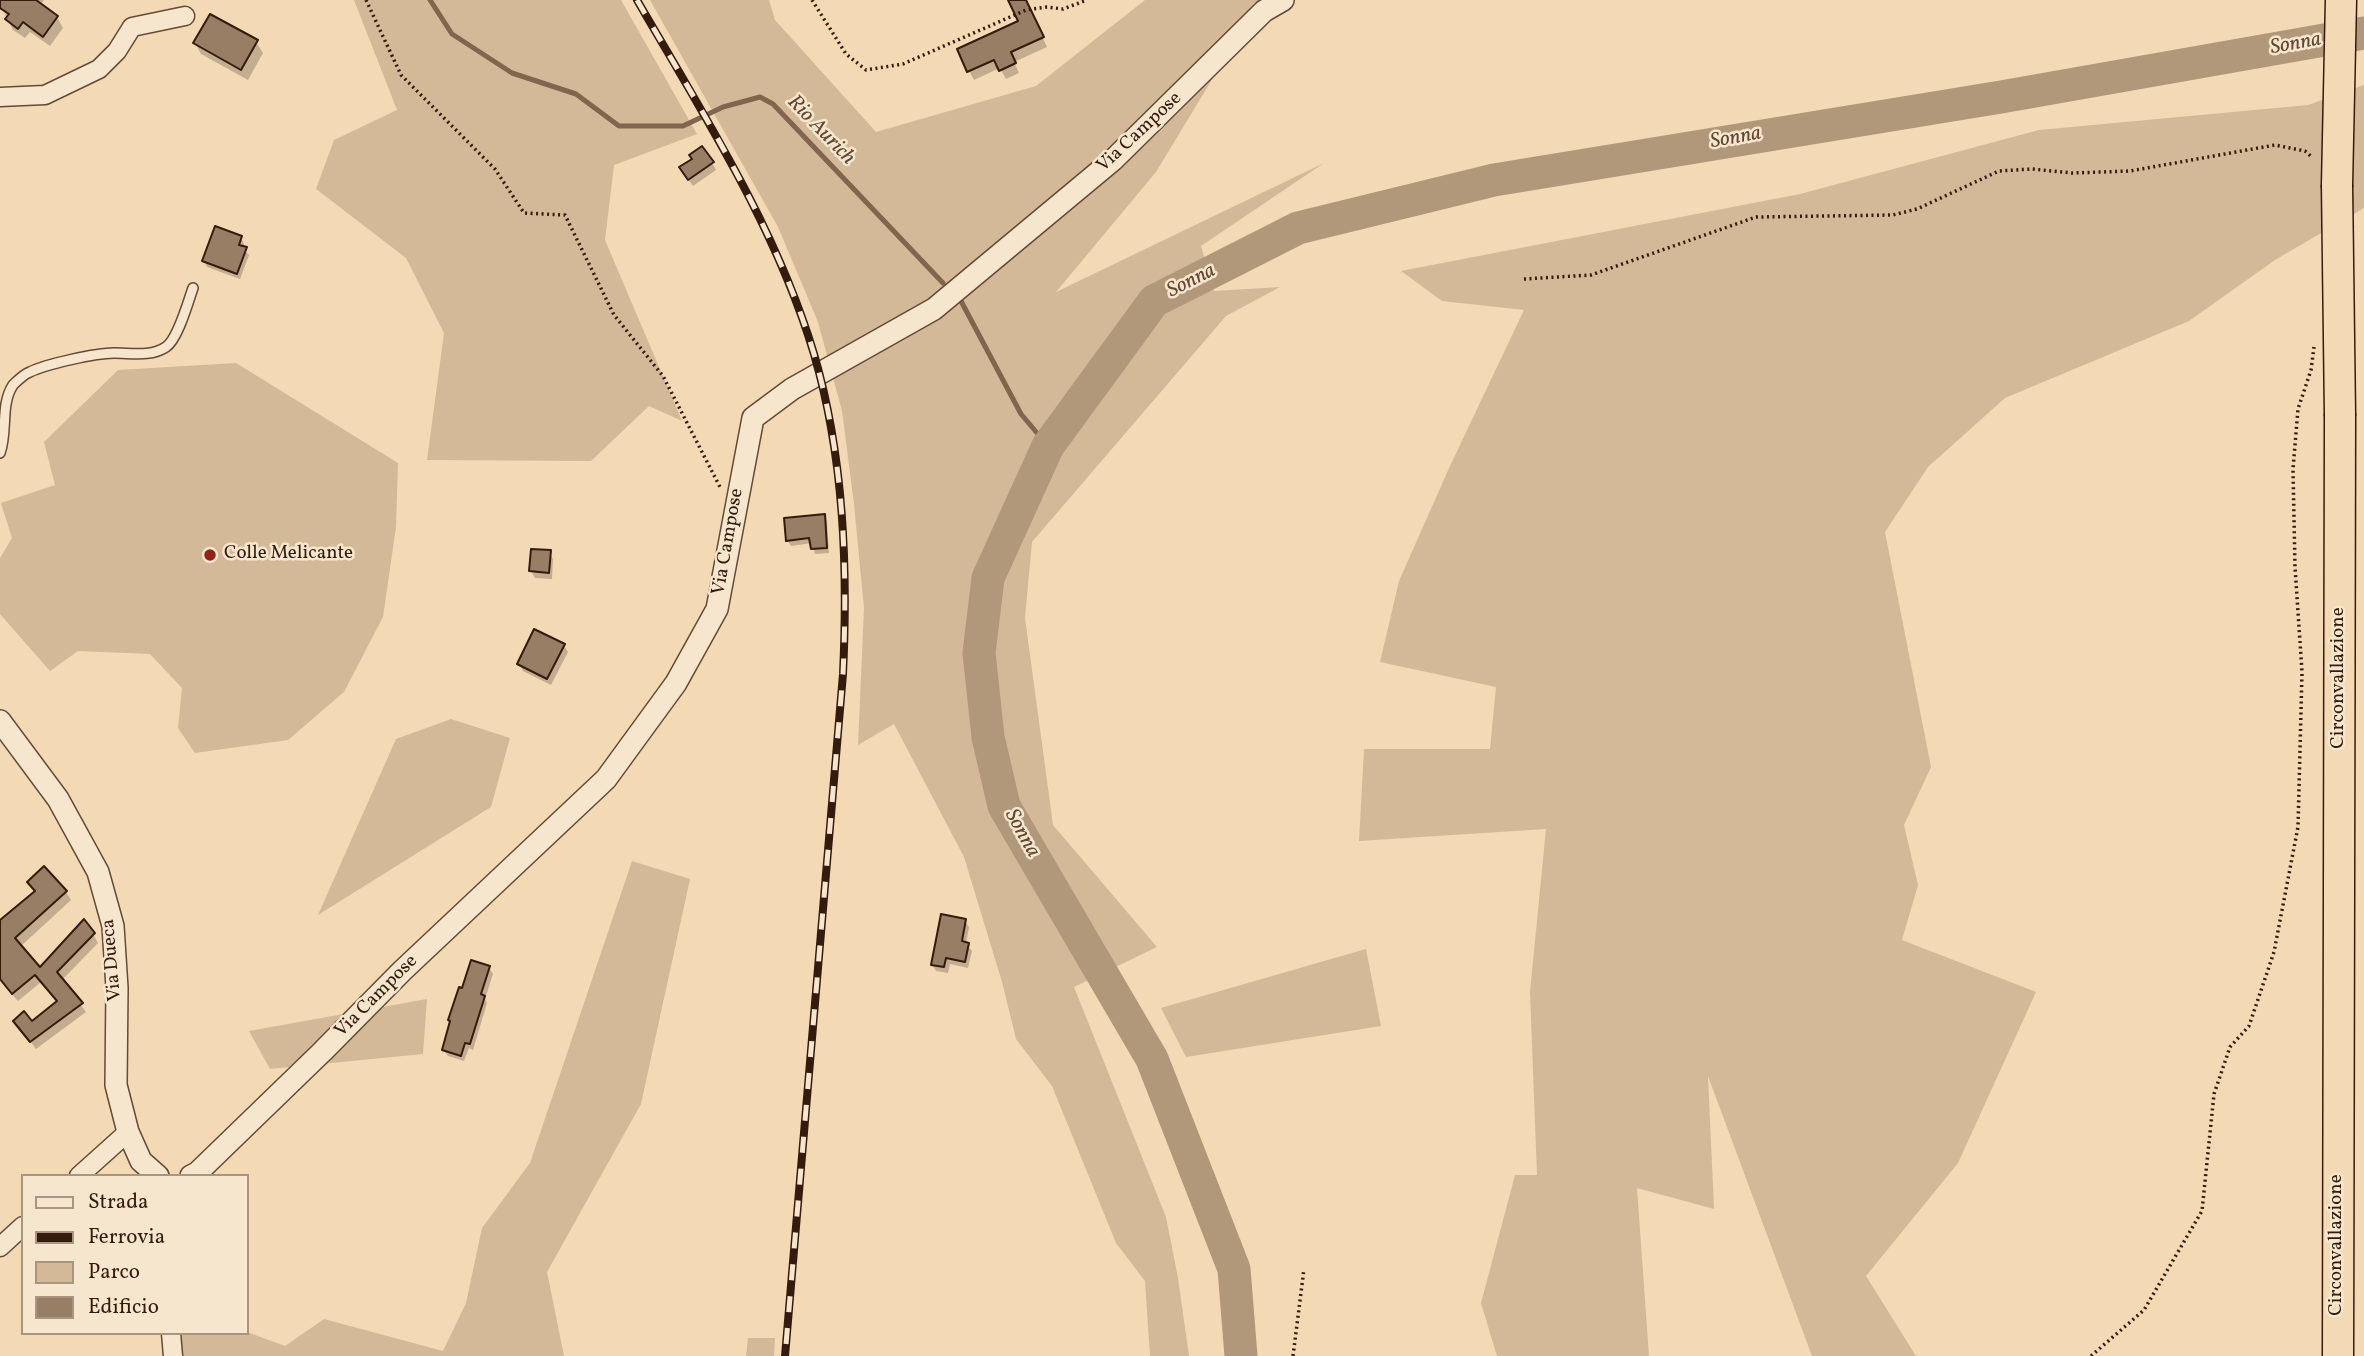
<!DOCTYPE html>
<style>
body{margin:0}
#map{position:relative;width:2364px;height:1356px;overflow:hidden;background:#f3d9b4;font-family:Vollkorn,serif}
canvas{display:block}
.legend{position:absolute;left:21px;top:1174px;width:228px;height:161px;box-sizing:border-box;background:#f7e6ce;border:2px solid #a99581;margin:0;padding:9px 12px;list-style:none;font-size:21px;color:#351b0d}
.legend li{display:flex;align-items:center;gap:14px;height:35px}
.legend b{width:35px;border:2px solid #a99581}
</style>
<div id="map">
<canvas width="2364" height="1356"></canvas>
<ul class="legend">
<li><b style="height:9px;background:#f7e6ce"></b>Strada</li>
<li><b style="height:9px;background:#351b0d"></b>Ferrovia</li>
<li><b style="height:19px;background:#d3b998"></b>Parco</li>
<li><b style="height:19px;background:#987e64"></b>Edificio</li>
</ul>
</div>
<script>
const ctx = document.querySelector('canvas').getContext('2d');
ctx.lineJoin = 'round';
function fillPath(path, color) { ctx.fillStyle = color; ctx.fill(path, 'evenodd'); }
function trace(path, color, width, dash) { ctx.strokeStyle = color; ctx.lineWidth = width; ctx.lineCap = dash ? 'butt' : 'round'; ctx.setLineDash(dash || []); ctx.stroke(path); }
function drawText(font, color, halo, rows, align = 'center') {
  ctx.font = font + ' Vollkorn,serif'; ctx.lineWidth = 5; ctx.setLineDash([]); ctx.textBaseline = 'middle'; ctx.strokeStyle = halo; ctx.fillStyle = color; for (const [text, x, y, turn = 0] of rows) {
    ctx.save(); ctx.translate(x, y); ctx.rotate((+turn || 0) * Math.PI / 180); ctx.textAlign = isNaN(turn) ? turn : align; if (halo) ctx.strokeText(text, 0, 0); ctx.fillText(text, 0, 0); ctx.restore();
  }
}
fillPath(new Path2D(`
 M 354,0 L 621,0 L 697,134 L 614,165 L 605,240 L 682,421 L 649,406 L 591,461 L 427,460 L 444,333 L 406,258 L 316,189 L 334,140 L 397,110 Z
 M 650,0 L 769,0 L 775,20 L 876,132 L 1036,86 L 1145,0 L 1263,0 L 1259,2 L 1156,172 L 1056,292 L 1324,163 L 1201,246 L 1214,291 L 1280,287 L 1226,316 L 1032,542 L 1025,618 L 1053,825 L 1157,947 L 1074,987 L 1166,1217 L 1178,1278 L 1189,1356 L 1150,1356 L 1145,1281 L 1116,1243 L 1052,1086 L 1016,1039 L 1002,982 L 964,857 L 894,724 L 858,745 L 864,608 L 854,504 L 842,411 L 818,322 L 778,227 Z
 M 2364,85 L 2364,208 L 2275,260 L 2189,321 L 2005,398 L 1928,467 L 1885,532 L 1931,767 L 1904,825 L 1918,885 L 1902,940 L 2036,992 L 1958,1163 L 1866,1276 L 1916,1356 L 1812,1356 L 1708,1076 L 1714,1209 L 1637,1188 L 1649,1356 L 1497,1356 L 1481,1303 L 1515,1175 L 1537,1175 L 1530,992 L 1546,829 L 1359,841 L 1364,749 L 1490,749 L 1496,687 L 1380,662 L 1399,581 L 1450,466 L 1524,310 L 1442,301 L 1401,271 L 1800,194 L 2039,130 L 2308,105 Z
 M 236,363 L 398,463 L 396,527 L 383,617 L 344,692 L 288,740 L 195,753 L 178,728 L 182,688 L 150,654 L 78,651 L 50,671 L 0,614 L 0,558 L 12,538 L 1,503 L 55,485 L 44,442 L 118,370 Z
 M 451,719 L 510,738 L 491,807 L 318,915 L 396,739 Z
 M 632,861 L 690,879 L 641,1104 L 547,1272 L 564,1356 L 175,1356 L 180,1333 L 247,1332 L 285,1346 L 324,1319 L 443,1351 L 466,1303 L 482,1228 L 530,1163 Z
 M 1366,949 L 1381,1026 L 1186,1057 L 1161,1008 Z
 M 427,999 L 423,1054 L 270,1069 L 249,1031 Z
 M 748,1338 L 775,1338 L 774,1356 L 746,1356 Z`), '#d3b998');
fillPath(new Path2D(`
 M 8,0 L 44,0 L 40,5 L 57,17 L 63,28 L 50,46 L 30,32 L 25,38 L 13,30 L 2,8 Z
 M 1013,0 L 1025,0 L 1047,47 L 1014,62 L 1019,73 L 1006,79 L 1000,68 L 974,80 L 969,71 L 1021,22 Z
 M 256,42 L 263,53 L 248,80 L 201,54 L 195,43 Z
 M 712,163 L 716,170 L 693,186 L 685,175 Z
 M 241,238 L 244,244 L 243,248 L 249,255 L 240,279 L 207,267 L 204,261 Z
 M 825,516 L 827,521 L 829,553 L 815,554 L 812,543 L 791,546 L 788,541 L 785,520 Z
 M 549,552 L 553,559 L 552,579 L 535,578 L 531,571 Z
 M 564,645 L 568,652 L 551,685 L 523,671 L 519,664 Z
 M 29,882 L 66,892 L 71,900 L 20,947 L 40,970 L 93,934 L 98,943 L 62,980 L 86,1012 L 36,1049 L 15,1021 L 32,1024 L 58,1003 L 41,982 L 18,1001 L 0,981 L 0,925 L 35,893 Z
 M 965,921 L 969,927 L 966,944 L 972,951 L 968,968 L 950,964 L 948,973 L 936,971 L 932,964 Z
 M 489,968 L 493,974 L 485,999 L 487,1003 L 473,1050 L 469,1048 L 464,1061 L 448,1056 L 444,1050 L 464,991 Z`), '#0003');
trace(new Path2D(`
 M 430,0 L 452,34 L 512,73 L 576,94 L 619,126 L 683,126 L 723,107 L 760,97 L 773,104 L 943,283
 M 961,301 L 1021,414 L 1048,446`), '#80664f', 5);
trace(new Path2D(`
 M 1241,1356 L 1234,1269 L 1152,1059 L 1004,806 L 988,737 L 979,653 L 988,578 L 1048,446 L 1154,301 L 1298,228 L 1494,180 L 2001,97 L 2364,33`), '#b2987b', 33);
const building = new Path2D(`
 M 0,0 L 36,0 L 58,16 L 43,37 L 23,22 L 18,29 L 5,19 L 9,14 L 0,8 Z
 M 1008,0 L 1026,0 L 1044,37 L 1011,52 L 1016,63 L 999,71 L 994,60 L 967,72 L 957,49 L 1018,21 Z
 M 210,14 L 258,40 L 241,70 L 193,43 Z
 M 702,146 L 714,162 L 688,180 L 679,167 L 692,159 L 689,155 Z
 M 215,226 L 242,236 L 239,245 L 247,247 L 237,274 L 202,261 Z
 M 825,514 L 827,548 L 811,549 L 809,538 L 786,541 L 784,518 Z
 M 531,549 L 551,550 L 549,573 L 529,571 Z
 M 534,629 L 565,644 L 547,679 L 517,664 Z
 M 44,866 L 67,891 L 15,938 L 40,967 L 84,919 L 95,933 L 57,972 L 83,1003 L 30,1042 L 13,1021 L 24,1011 L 32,1021 L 57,1001 L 35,975 L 12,994 L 0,979 L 0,920 L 35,891 L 27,882 Z
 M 941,914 L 966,919 L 962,941 L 969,943 L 965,962 L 946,958 L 944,967 L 931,965 Z
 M 471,960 L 490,966 L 481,994 L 485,996 L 470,1044 L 465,1043 L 461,1056 L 442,1050 L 450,1021 L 448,1020 L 459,987 L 462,988 Z`);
fillPath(building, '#987e64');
trace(building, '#351b0d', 2);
const service = new Path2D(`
 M 0,453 C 8,431 0,405 13,385 C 17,381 24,374 30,372 C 46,364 96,353 114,353 C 132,353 151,357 166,347 C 178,339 188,302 193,288`);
const minor = new Path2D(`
 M 0,97 L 45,95 L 99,69 L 117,51 L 132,27 L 185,16
 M 79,1176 L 128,1132
 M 0,1247 L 23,1226
 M 171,1333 L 173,1356`);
const tertiary = new Path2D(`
 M 0,721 L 58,799 L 98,872 L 113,926 L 117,988 L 116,1085 L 128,1132 L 141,1161 L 158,1176
 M 191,1176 L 197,1173 L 323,1051 L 402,971 L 606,779 L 676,683 L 717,609 L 753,418 L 792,389 L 934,309 L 1113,160 L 1264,11 L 1283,0`);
const trunk = new Path2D(`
 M 2337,185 L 2341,0
 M 2338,1356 L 2340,416`);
trace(service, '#644a37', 12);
trace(minor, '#644a37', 21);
trace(tertiary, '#644a37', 24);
trace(trunk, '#351b0d', 33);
trace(new Path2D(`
 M 366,0 L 401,75 L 495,169 L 524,213 L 565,215 L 614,315 L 663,376 L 720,487
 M 812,0 L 846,54 L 866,70 L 903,64 L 1026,10 L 1047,7 L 1063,9 L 1087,0
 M 1524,279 L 1591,275 L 1756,217 L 1893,215 L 1917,209 L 1999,171 L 2032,169 L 2072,173 L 2130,171 L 2275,145 L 2305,151 L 2313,158
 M 1293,1356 L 1304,1269
 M 2091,1356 L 2144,1310 L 2202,1211 L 2214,1094 L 2230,1047 L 2249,1026 L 2274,952 L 2298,827 L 2302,672 L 2295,567 L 2293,469 L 2298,409 L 2311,370 L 2314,347`), '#351b0d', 3.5, [2, 3.5]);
trace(service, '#f7e6ce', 9);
trace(minor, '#f7e6ce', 18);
trace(tertiary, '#f7e6ce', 21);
trace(trunk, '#f3d9b4', 30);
const rail = new Path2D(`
 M 637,0 C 703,114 776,227 814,354 C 844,457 848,567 843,674 L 785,1356`);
trace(rail, '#351b0d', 8);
trace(rail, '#f7e6ce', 5, [16]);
const trunkBridge = new Path2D(`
 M 2337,185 L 2340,416`);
trace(trunkBridge, '#351b0d', 33, []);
trace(trunkBridge, '#f3d9b4', 30);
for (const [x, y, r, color] of [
 [210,555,7,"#8f2418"]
]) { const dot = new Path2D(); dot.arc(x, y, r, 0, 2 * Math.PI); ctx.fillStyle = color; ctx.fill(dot); trace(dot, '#f7e6ce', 2.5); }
drawText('19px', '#351b0d', '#f7e6ce', [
 ["Via Campose",1140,133,-43],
 ["Via Campose",729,542,-80],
 ["Circonvallazione",2340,678,-90],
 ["Via Dueca",113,960,-95],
 ["Via Campose",377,997,-45],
 ["Circonvallazione",2338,1245,-90]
]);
drawText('19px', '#351b0d', '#f7e6ce', [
 ["Colle Melicante",224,555]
], 'left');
drawText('italic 21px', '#614734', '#f7e6ce', [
 ["Sonna",2296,45,-10],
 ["Rio Aurich",820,131,46],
 ["Sonna",1736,139,-10],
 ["Sonna",1192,282,-27],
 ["Sonna",1021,834,61]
]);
</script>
